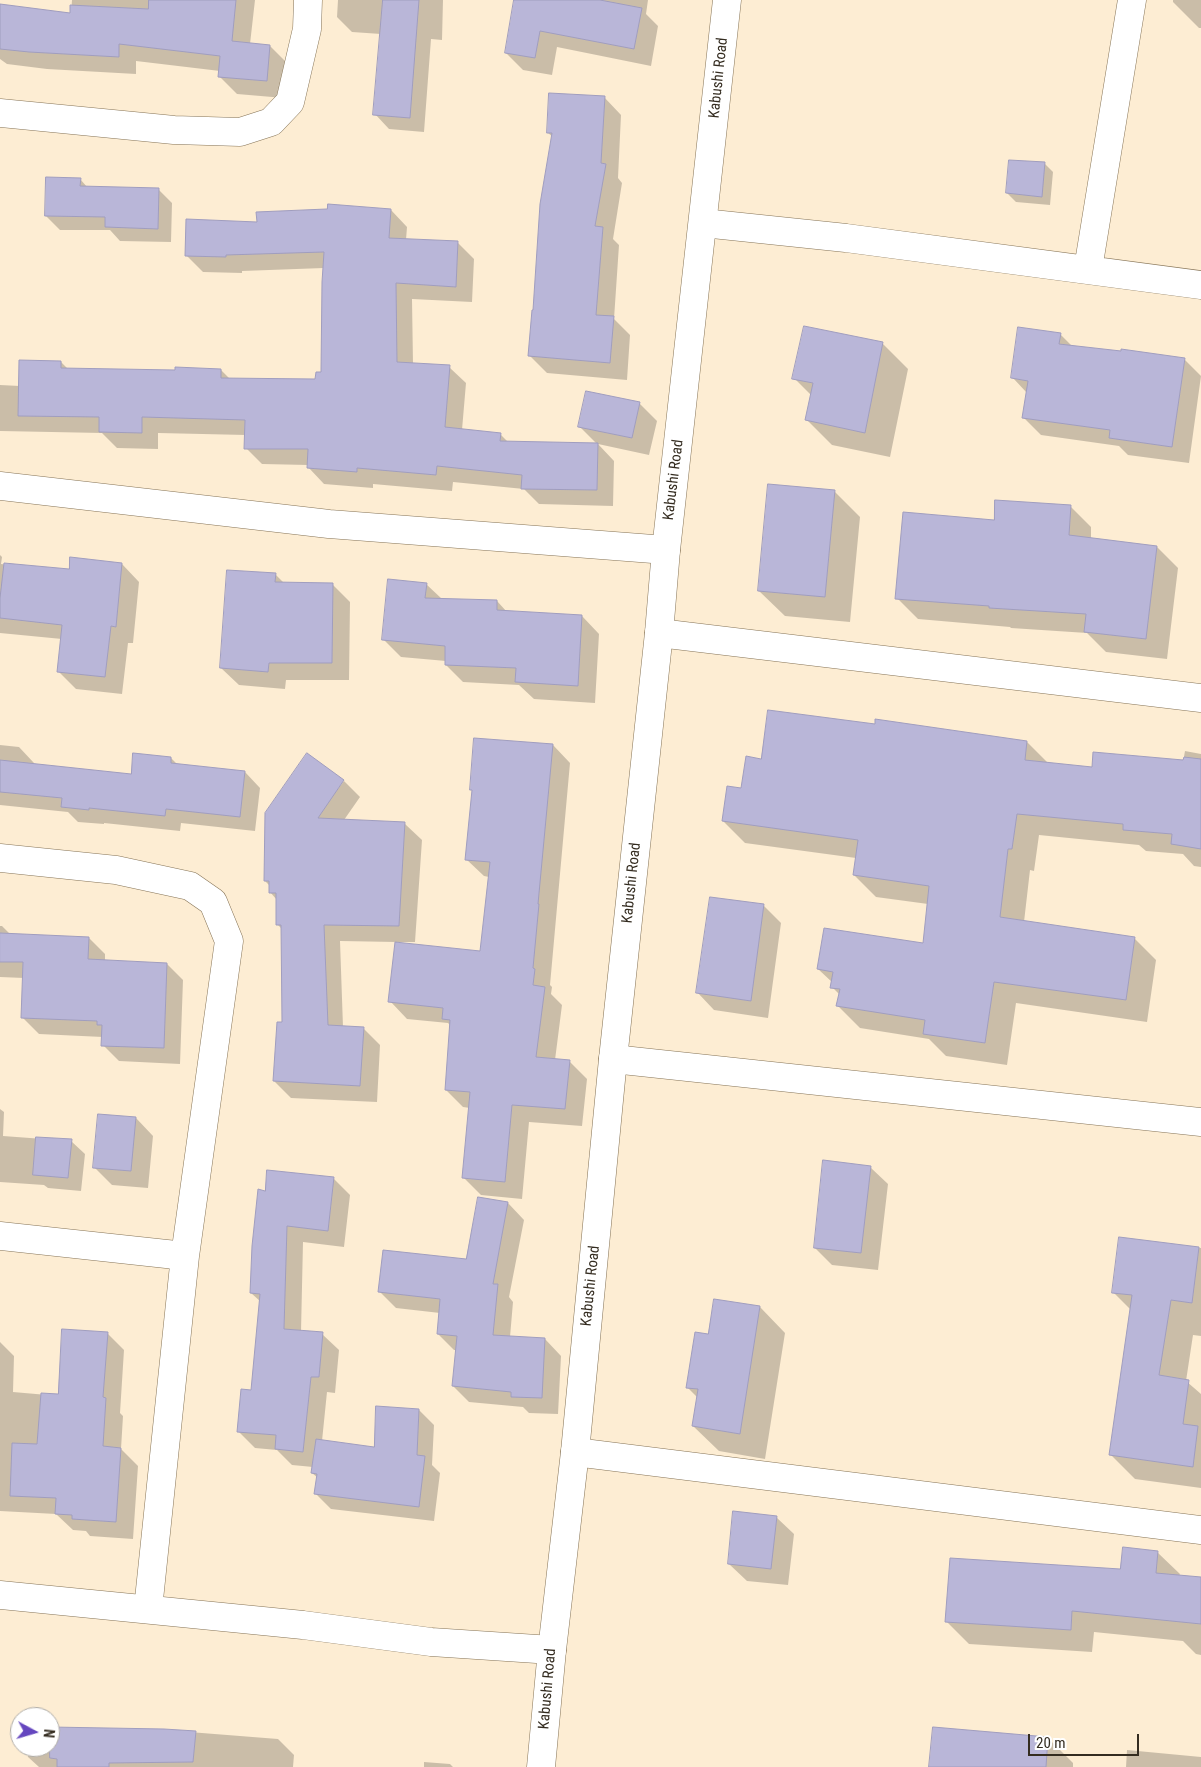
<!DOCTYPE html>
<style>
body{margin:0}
#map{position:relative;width:1201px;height:1767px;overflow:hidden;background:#fdedd3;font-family:"Roboto Condensed",sans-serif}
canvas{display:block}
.north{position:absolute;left:10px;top:1707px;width:50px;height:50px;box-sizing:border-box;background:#fff;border:1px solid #aeaba6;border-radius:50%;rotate:96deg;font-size:14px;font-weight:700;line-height:20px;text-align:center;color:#342c20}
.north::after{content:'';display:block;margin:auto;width:18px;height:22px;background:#6547bf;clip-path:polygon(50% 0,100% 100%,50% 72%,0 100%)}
.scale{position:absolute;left:1028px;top:1734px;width:111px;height:22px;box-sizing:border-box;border:2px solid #342c20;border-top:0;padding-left:6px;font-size:15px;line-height:18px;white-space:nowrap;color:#342c20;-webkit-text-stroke:4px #fff;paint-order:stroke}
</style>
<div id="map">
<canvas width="1201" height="1767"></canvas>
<div class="north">N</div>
<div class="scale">20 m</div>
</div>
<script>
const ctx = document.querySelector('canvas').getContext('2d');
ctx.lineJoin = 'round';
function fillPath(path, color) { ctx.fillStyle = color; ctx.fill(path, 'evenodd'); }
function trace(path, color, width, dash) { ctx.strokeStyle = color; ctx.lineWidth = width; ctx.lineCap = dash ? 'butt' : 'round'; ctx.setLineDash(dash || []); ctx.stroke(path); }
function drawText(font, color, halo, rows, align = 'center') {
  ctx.font = font + ' "Roboto Condensed",sans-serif'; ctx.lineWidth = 4.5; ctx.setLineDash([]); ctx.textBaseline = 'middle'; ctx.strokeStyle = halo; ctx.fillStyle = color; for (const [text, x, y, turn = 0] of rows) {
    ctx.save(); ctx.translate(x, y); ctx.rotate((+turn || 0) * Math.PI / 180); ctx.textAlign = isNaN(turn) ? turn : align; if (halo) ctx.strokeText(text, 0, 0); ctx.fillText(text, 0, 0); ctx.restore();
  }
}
fillPath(new Path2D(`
 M 72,0 L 255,0 L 250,44 L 270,46 L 287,63 L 284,98 L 237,94 L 219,76 L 220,71 L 136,61 L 136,74 L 47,69 L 7,64 L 0,59 L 0,5 L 71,14 Z
 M 338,0 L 443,0 L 442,40 L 431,39 L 424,132 L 389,129 L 375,114 L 381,34 L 352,32 L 337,17 Z
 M 515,0 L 648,0 L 646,14 L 658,26 L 651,66 L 557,47 L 552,75 L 523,70 L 506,53 Z
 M 1173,0 L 1201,0 L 1201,28 L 1199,28 L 1173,2 Z
 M 604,97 L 621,115 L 618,178 L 622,183 L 613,239 L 619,245 L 614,319 L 630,335 L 627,380 L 547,373 L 529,355 L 553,137 L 548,133 Z
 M 1045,164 L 1053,172 L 1050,205 L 1016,202 L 1007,193 Z
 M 80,179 L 88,188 L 158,189 L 172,203 L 171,242 L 120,241 L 110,230 L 60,230 L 46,216 Z
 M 391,210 L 407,227 L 406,240 L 458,243 L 474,259 L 472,302 L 412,299 L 413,364 L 449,367 L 466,383 L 462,430 L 500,434 L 508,442 L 598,445 L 580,427 L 639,403 L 657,421 L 649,455 L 598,444 L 614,461 L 613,506 L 539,504 L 524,489 L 453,482 L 452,491 L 373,484 L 373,488 L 324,484 L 308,467 L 308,465 L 262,464 L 246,448 L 246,435 L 158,433 L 158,449 L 117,448 L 102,433 L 0,431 L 0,385 L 20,386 L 61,362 L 68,369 L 176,371 L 221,370 L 230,379 L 316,380 L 322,374 L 324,268 L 242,271 L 242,273 L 203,272 L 186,255 L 258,223 Z
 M 805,327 L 883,344 L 908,369 L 890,457 L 832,445 L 807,420 L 812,396 L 794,378 Z
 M 1060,334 L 1073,347 L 1185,360 L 1201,376 L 1189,463 L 1128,455 L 1119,446 L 1041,435 L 1024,418 L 1027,393 L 1013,378 Z
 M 834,491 L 860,517 L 850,622 L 785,616 L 759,591 Z
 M 1070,506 L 1091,527 L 1091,539 L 1157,547 L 1178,568 L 1167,659 L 1106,652 L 1087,633 L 1011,628 L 1010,627 L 918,619 L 897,598 L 995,522 Z
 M 0,555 L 2,557 L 1,564 L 70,571 L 122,564 L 139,582 L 133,643 L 128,643 L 122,694 L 76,689 L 58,671 L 62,639 L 0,633 Z
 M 275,574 L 285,584 L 333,585 L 350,602 L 349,680 L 286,680 L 285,689 L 239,685 L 221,668 Z
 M 426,584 L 442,599 L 497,601 L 507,612 L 582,616 L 599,634 L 595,703 L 534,699 L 519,685 L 463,682 L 446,665 L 446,661 L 401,657 L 384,640 Z
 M 876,721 L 1027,742 L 1048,763 L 1093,768 L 1183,762 L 1185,751 L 1201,754 L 1201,867 L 1194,866 L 1183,854 L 1146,851 L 1139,845 L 1039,835 L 1034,871 L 1030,870 L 1024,922 L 1134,938 L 1156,960 L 1147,1022 L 1016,1003 L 1007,1065 L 946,1056 L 929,1039 L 860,1028 L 838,1006 L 840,995 L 832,987 L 833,983 L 818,969 L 924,944 L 928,904 L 876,897 L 854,875 L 856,858 L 745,843 L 723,821 L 762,760 L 876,726 Z
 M 0,745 L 19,747 L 34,763 L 34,765 L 132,775 L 171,758 L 178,765 L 245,772 L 260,788 L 255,831 L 181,823 L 180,831 L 104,823 L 104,824 L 78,822 L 68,812 L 0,805 Z
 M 553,745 L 570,763 L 550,985 L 552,987 L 551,994 L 562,1005 L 555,1060 L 569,1061 L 587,1079 L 582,1126 L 529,1122 L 522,1199 L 481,1195 L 464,1178 L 470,1108 L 463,1107 L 446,1090 L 451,1026 L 448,1023 L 407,1019 L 390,1001 L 396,942 L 340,941 L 343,1027 L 363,1028 L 380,1045 L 377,1102 L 291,1098 L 274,1081 L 283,1024 L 282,929 L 277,924 L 277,900 L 270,892 L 270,886 L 265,881 L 344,781 L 360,797 L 344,820 L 405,824 L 422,840 L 415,942 L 397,942 L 397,944 L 481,953 L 489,877 L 484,876 L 466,859 L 473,792 L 471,789 Z
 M 711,898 L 764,906 L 781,923 L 768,1018 L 714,1010 L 697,992 Z
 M 0,926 L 2,926 L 11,935 L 89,938 L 105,954 L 105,961 L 167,964 L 183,980 L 180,1064 L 119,1061 L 103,1045 L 103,1037 L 39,1034 L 23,1018 L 24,978 L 0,977 Z
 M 0,1109 L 4,1112 L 3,1136 L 71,1141 L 85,1154 L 81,1191 L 48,1188 L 44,1185 L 0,1182 Z
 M 136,1118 L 153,1136 L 148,1188 L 112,1185 L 95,1168 Z
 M 870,1167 L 888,1184 L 878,1270 L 832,1265 L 815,1248 Z
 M 333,1178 L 350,1195 L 344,1247 L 303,1242 L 301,1332 L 322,1334 L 339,1350 L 335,1393 L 327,1392 L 322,1441 L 376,1449 L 419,1410 L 434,1425 L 432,1465 L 440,1473 L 434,1521 L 331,1509 L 316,1494 L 318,1478 L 312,1473 L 313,1467 L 292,1465 L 277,1450 L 255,1448 L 238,1431 L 253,1391 L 261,1302 L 251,1293 L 266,1192 Z
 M 508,1203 L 524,1220 L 509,1297 L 513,1302 L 510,1337 L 545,1339 L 561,1356 L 558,1414 L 529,1413 L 523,1407 L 469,1402 L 453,1386 L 457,1350 L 454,1350 L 438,1334 L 440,1313 L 396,1308 L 380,1292 L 467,1261 Z
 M 1120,1238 L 1201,1248 L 1201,1336 L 1193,1335 L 1186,1381 L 1201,1394 L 1201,1488 L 1135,1479 L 1111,1455 L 1131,1310 L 1114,1293 Z
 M 715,1300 L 760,1307 L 785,1333 L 765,1459 L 719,1451 L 693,1426 L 698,1398 L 687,1387 L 709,1335 Z
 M 107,1333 L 124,1350 L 120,1413 L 123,1416 L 121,1449 L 138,1466 L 133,1539 L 90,1536 L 86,1531 L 73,1530 L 56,1514 L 0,1511 L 0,1342 L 14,1356 L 13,1392 L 59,1396 Z
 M 776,1517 L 794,1534 L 788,1585 L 747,1581 L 729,1564 Z
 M 1157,1552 L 1180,1574 L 1179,1576 L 1201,1579 L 1201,1655 L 1196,1654 L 1183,1641 L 1094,1632 L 1092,1652 L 969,1644 L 947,1622 L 1121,1570 Z
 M 50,1728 L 164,1730 L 278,1739 L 294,1755 L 293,1767 L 39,1767 L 28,1757 L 28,1747 L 50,1747 Z
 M 1048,1738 L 1073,1763 L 1073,1767 L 930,1767 Z
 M 1127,1750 L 1201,1757 L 1201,1767 L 1126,1767 Z
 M 424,1762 L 450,1764 L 453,1767 L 424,1767 Z`), '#0003');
const building = new Path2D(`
 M 149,0 L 236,0 L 232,41 L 270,45 L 267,81 L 218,77 L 220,56 L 119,44 L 119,57 L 29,52 L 0,49 L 0,4 L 70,13 L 70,5 L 148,9 Z
 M 383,0 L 419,0 L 410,118 L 373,115 Z
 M 514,0 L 600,0 L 642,8 L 634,49 L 540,31 L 535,58 L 505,53 Z
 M 549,93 L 605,96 L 601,163 L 606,164 L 595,226 L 603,227 L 596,315 L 614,316 L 610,363 L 528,356 L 532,310 L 533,310 L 540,204 L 552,133 L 547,133 Z
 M 1009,160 L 1045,162 L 1042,197 L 1006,193 Z
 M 46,177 L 81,178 L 80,186 L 159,188 L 158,229 L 105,227 L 105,217 L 45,216 Z
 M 328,204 L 391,209 L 389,238 L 458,241 L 456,287 L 396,283 L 397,362 L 450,365 L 445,427 L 501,433 L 500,441 L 598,443 L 597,490 L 521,489 L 522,475 L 437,466 L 436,475 L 357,468 L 357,472 L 307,468 L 308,449 L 244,449 L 245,420 L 142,417 L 142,433 L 99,432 L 99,417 L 18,416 L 19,360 L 61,361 L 61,368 L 175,370 L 175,367 L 221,369 L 221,378 L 315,379 L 316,372 L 321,372 L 322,282 L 324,252 L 226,255 L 226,257 L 185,256 L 186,219 L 257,222 L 256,212 L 327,209 Z
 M 804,326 L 883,342 L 865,433 L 805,420 L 813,383 L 792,379 Z
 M 1018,327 L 1061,333 L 1059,344 L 1121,351 L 1121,349 L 1185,358 L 1172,447 L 1109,438 L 1110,430 L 1022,418 L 1028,381 L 1011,378 Z
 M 586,391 L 640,402 L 632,438 L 578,427 Z
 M 768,484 L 835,490 L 825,597 L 758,591 Z
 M 995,500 L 1071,505 L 1069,535 L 1157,546 L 1146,639 L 1084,632 L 1086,614 L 989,608 L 989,606 L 895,599 L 903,512 L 994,520 Z
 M 70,557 L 122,563 L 116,627 L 111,626 L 105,677 L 57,672 L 62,625 L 0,618 L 0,598 L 4,563 L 69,569 Z
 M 227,570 L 276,573 L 275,582 L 333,583 L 332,663 L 269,663 L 268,672 L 220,668 Z
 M 388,579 L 427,583 L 425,598 L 497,600 L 497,610 L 582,615 L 578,686 L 515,682 L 516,668 L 445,665 L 445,646 L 382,640 Z
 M 768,710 L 875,724 L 875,719 L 1027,741 L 1025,760 L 1092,767 L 1093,752 L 1183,760 L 1184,757 L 1201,759 L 1201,849 L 1171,844 L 1172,834 L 1123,830 L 1123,824 L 1017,814 L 1012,849 L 1008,849 L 1000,917 L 1135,937 L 1126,1000 L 994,982 L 985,1043 L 923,1034 L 925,1020 L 836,1006 L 840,989 L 830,988 L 833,972 L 817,969 L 824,928 L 923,943 L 929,886 L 853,875 L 858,840 L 722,821 L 727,786 L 741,788 L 746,756 L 761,759 Z
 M 474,738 L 553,744 L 538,904 L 539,904 L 533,968 L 535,969 L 533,985 L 545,987 L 536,1057 L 570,1060 L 565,1109 L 512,1105 L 505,1182 L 462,1178 L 470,1092 L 445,1090 L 450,1020 L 442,1019 L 443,1008 L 388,1002 L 395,942 L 480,951 L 490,862 L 465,860 L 472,790 L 470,790 Z
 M 133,753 L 171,757 L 171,763 L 245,771 L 240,817 L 166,809 L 165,816 L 89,808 L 89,810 L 61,807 L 62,798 L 0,792 L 0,760 L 131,774 Z
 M 307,753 L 344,780 L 318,818 L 405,822 L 399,926 L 324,925 L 328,1025 L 364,1027 L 360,1086 L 273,1081 L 277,1022 L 282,1022 L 281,925 L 276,925 L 276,893 L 269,893 L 269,881 L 264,881 L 265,813 Z
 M 710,897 L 764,904 L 751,1001 L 696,993 Z
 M 0,933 L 89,937 L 88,959 L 167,963 L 164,1048 L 101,1046 L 102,1025 L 97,1025 L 97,1021 L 21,1018 L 23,962 L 0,962 Z
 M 98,1114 L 136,1117 L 131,1171 L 93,1168 Z
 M 36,1137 L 72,1139 L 68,1178 L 33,1175 Z
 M 823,1160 L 871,1166 L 861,1253 L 814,1248 Z
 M 267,1170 L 334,1177 L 328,1231 L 287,1226 L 284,1329 L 323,1332 L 319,1377 L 311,1377 L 303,1452 L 275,1449 L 276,1435 L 237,1432 L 241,1389 L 251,1390 L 260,1294 L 250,1293 L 252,1246 L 258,1189 L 265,1191 Z
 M 478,1197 L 508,1202 L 493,1284 L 498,1284 L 493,1335 L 545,1338 L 542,1398 L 511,1397 L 511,1392 L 452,1386 L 457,1336 L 437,1334 L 440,1299 L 378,1292 L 383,1250 L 466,1259 Z
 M 1119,1237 L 1199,1247 L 1192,1303 L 1171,1300 L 1159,1375 L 1189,1380 L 1183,1424 L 1198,1426 L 1193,1467 L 1109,1455 L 1132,1295 L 1112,1293 Z
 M 714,1299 L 760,1306 L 740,1434 L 692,1426 L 698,1389 L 686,1388 L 695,1332 L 708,1334 Z
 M 62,1329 L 108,1332 L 103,1397 L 106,1398 L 103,1446 L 121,1448 L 116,1522 L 72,1519 L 72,1515 L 55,1514 L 56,1498 L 10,1496 L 12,1443 L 37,1444 L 41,1393 L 58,1394 Z
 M 376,1406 L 419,1409 L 417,1455 L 425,1456 L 419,1507 L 314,1494 L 317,1474 L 311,1473 L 316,1439 L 374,1447 Z
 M 733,1511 L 777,1516 L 771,1569 L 728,1564 Z
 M 1123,1547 L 1158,1551 L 1156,1573 L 1201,1577 L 1201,1624 L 1072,1611 L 1071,1630 L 945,1622 L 950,1558 L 1120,1569 Z
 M 50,1727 L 164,1729 L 196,1731 L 193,1762 L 109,1763 L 109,1767 L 57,1767 L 57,1759 L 50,1758 Z
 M 933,1727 L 1048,1737 L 1046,1767 L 929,1767 Z`);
fillPath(building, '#b9b6d8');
trace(building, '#a09dbe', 1);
const minor = new Path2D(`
 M 0,113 L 174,130 L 240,132 L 271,122 L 290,102 L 307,29 L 308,0
 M 703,223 L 846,238 L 1201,285
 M 1088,269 L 1132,0
 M 0,486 L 329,524 L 666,550
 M 659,633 L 1201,698
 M 0,858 L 116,870 L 190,886 L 213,902 L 229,941 L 185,1256 L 148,1609
 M 613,1059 L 1201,1122
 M 0,1236 L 185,1256
 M 575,1452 L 1201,1530`);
const tertiary = new Path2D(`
 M 0,1595 L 303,1625 L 431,1642 L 552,1650`);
const secondary = new Path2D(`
 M 541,1767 L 552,1650 L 575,1452 L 613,1059 L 659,633 L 666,550 L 727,0`);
trace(minor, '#867457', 29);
trace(tertiary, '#867457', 29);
trace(secondary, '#867457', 29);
trace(minor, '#fff', 28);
trace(tertiary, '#fff', 28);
trace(secondary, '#fff', 28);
drawText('15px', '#342c20', '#fff', [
 ["Kabushi Road",719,78,-84],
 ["Kabushi Road",674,480,-83],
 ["Kabushi Road",632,883,-84],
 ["Kabushi Road",591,1286,-84],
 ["Kabushi Road",548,1689,-85]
]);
</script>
